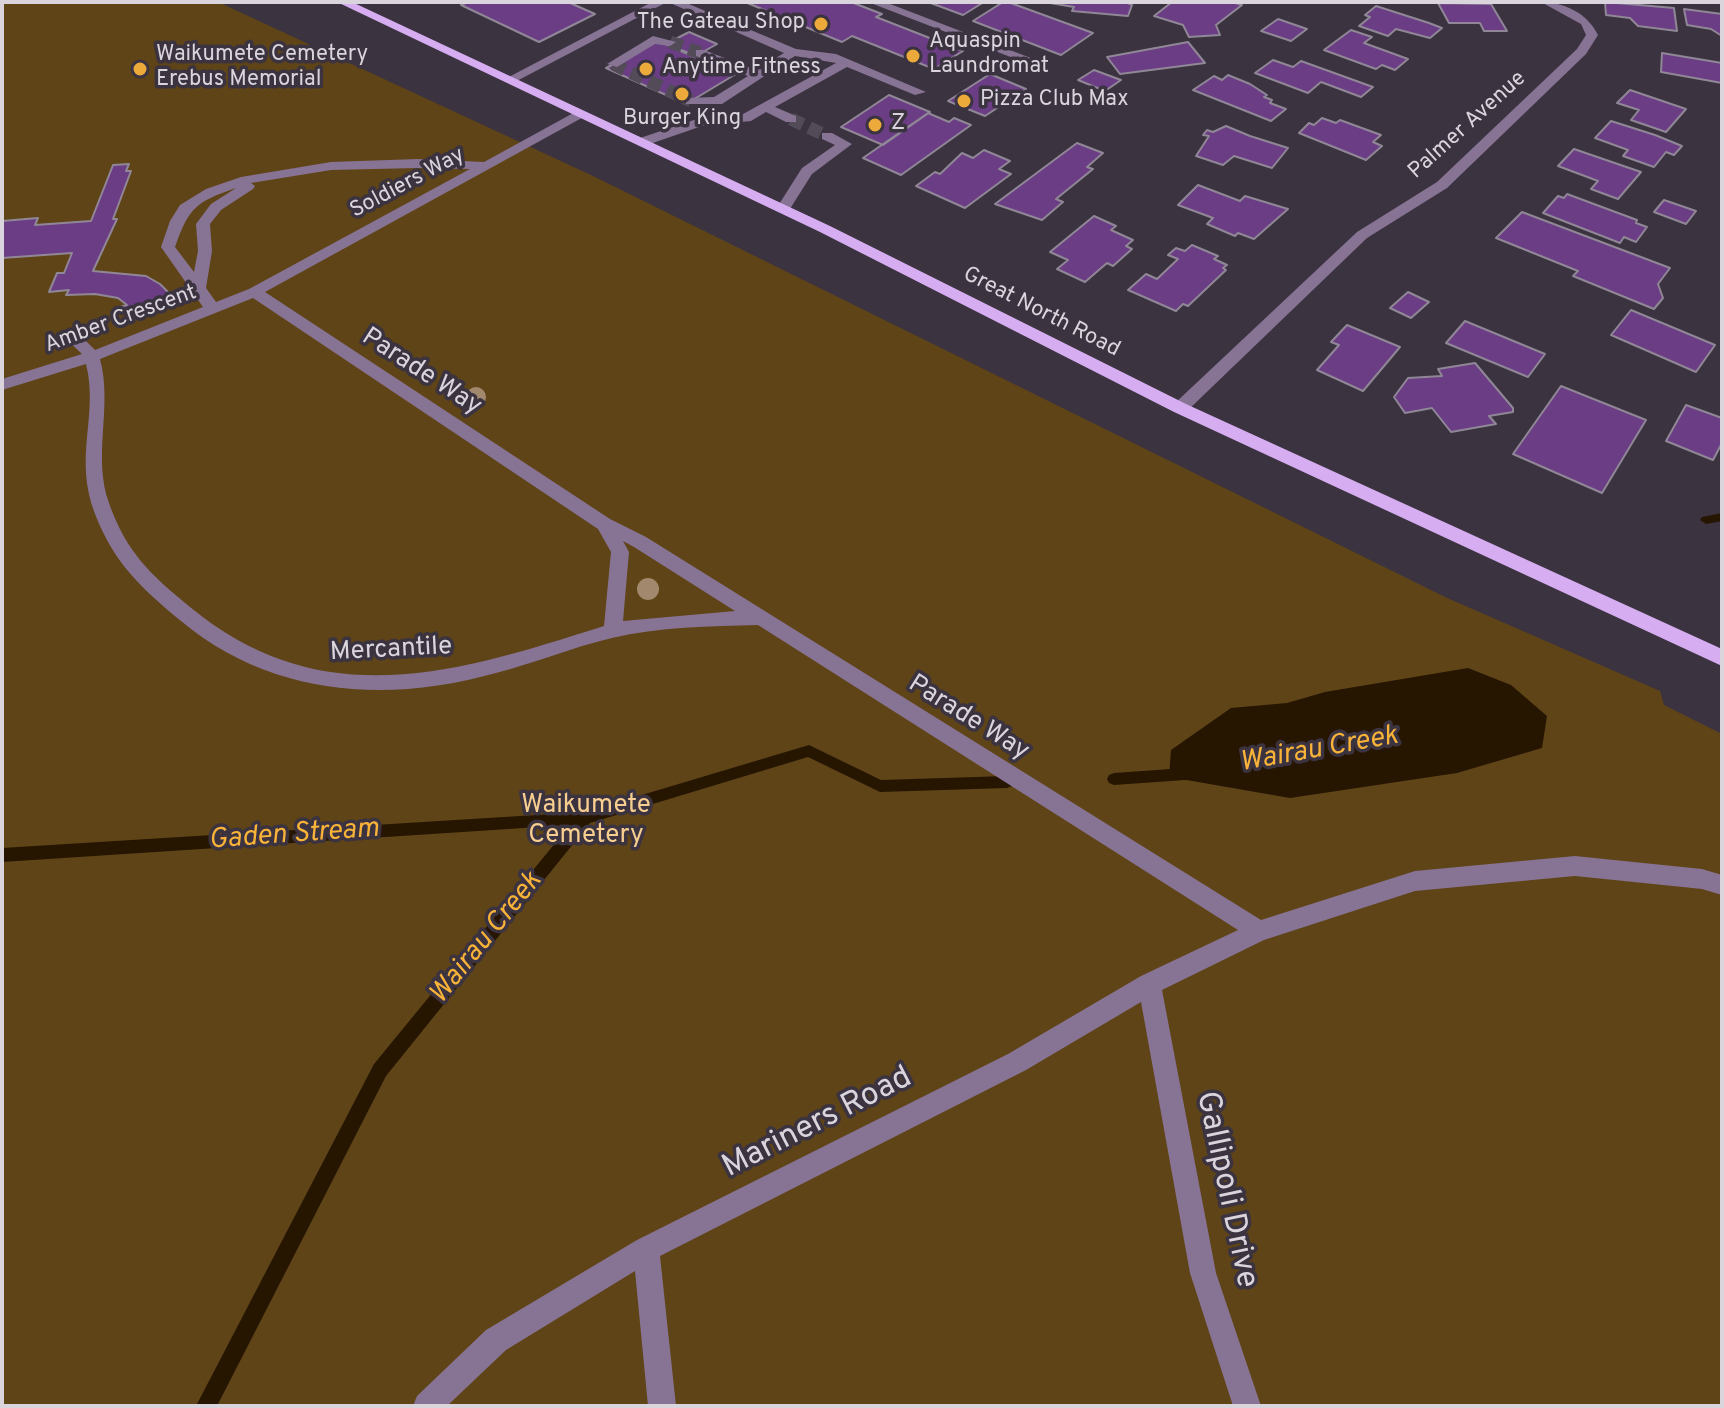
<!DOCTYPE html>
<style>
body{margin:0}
#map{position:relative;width:1724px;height:1408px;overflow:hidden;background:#3b3340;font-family:Overpass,sans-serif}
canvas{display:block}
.frame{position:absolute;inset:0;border:4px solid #dad5dd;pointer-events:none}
</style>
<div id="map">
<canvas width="1724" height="1408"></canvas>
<div class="frame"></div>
</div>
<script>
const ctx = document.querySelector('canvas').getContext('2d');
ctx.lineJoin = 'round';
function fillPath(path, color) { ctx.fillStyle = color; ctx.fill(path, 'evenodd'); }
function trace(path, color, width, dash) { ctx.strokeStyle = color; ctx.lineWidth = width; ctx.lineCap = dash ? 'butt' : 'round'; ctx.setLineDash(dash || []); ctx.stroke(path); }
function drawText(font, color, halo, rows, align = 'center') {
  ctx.font = font + ' Overpass,sans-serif'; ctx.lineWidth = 7; ctx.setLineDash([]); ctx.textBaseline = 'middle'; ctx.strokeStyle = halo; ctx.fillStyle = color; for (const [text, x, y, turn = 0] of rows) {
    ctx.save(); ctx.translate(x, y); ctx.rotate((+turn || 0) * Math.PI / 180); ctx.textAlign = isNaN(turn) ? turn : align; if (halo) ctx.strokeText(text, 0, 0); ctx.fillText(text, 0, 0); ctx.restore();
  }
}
fillPath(new Path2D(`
 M 2,2 L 218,2 L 593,176 L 1445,597 L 1660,691 L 1664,705 L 1722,734 L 1722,1406 L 2,1406 Z`), '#5f4417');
fillPath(new Path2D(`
 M 1468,668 L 1511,685 L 1547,716 L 1542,748 L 1457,773 L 1290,798 L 1169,777 L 1171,750 L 1231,708 L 1287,703 L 1325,692 Z`), '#261600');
fillPath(new Path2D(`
 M 1722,513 L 1722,521 L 1706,524 L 1700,520 L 1702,517 Z
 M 809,745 L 881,780 L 1007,776 L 1012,778 L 1014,782 L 1012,786 L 1007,788 L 880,792 L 808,757 L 590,823 L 386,1076 L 217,1406 L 196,1406 L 374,1064 L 570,825 L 2,862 L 2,848 L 585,812 Z
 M 1185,768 L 1190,770 L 1192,774 L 1190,778 L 1185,780 L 1114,785 L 1109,783 L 1107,779 L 1109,775 L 1114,773 Z`), '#261600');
const building = new Path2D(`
 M 468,2 L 568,2 L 595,14 L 539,42 L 461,5 Z
 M 745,2 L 851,2 L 882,14 L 876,17 L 963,51 L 934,69 L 852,36 L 842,42 Z
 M 928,2 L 984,2 L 963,15 Z
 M 1003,2 L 1008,2 L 1093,33 L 1061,55 L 973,21 Z
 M 1126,2 L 1132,5 L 1128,16 L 1072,11 L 1074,7 L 1050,3 Z
 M 1232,2 L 1242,5 L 1216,25 L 1220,35 L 1189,37 L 1183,25 L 1154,16 L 1172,2 Z
 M 1605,2 L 1674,8 L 1677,31 L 1638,26 L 1630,18 L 1606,15 Z
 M 1438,3 L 1491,4 L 1507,31 L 1484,31 L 1480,23 L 1449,23 Z
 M 1376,6 L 1429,23 L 1442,28 L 1430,38 L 1396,29 L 1388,36 L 1359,26 L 1370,17 L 1365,15 Z
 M 1684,9 L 1722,14 L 1722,36 L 1711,29 L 1687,25 Z
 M 1278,19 L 1307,29 L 1291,41 L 1261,31 Z
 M 1351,30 L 1372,37 L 1364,43 L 1408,59 L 1395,70 L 1382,65 L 1376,69 L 1324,50 Z
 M 689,32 L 717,44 L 694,57 L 666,44 Z
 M 657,41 L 732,69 L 728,71 L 736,74 L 686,104 L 606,68 Z
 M 1188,42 L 1205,63 L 1120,74 L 1107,57 Z
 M 1662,53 L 1722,63 L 1722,83 L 1661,72 Z
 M 1273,60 L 1293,67 L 1301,61 L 1373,87 L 1361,97 L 1321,82 L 1308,93 L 1255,73 Z
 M 1094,70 L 1121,80 L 1105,91 L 1078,80 Z
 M 990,74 L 1026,89 L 985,116 L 948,101 Z
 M 1228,75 L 1250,84 L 1267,95 L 1264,97 L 1272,100 L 1270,103 L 1286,109 L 1271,121 L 1193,90 L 1214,76 L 1222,80 Z
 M 1630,90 L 1686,109 L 1666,132 L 1631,120 L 1639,110 L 1617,103 Z
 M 889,95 L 930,112 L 883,145 L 841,127 Z
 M 928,113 L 949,122 L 954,118 L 971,125 L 901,175 L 863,158 Z
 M 1322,118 L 1336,123 L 1340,120 L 1381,135 L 1373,142 L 1382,146 L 1366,160 L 1299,133 L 1309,123 L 1314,125 Z
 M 1611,121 L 1655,135 L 1682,146 L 1674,155 L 1666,152 L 1654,167 L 1623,156 L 1628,150 L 1595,138 Z
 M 1226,126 L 1250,136 L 1288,148 L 1272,168 L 1234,156 L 1223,165 L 1196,156 L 1209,136 L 1203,135 L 1207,130 L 1213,132 Z
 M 1077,143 L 1103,153 L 1087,167 L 1093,169 L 1056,199 L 1063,202 L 1042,220 L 995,204 Z
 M 1574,149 L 1641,172 L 1618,199 L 1591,189 L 1598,181 L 1558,166 Z
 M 984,150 L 1010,161 L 999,169 L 1011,174 L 965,208 L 916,186 L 935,172 L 940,174 L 962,153 L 973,158 Z
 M 129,164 L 126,171 L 131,171 L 113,219 L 117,219 L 93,271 L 146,276 L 160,284 L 177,301 L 131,320 L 120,307 L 127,305 L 118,298 L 95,294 L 66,295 L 69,290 L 49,292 L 57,273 L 64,273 L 72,253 L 2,258 L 2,221 L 38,218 L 35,225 L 91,221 L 113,165 Z
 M 1198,185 L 1240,201 L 1245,196 L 1288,209 L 1254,239 L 1238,233 L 1235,236 L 1207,224 L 1213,218 L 1178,205 Z
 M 1567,194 L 1637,220 L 1636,223 L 1647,227 L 1636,242 L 1624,237 L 1620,243 L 1543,213 L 1558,196 L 1564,198 Z
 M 1664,200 L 1696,211 L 1686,224 L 1654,212 Z
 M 1522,212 L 1670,268 L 1658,284 L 1663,298 L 1654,309 L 1573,276 L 1578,271 L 1496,238 Z
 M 1094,216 L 1116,226 L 1111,230 L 1133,240 L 1126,246 L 1132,249 L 1113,266 L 1107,263 L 1085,282 L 1057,269 L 1068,260 L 1050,252 Z
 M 1192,245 L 1218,256 L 1214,259 L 1227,265 L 1223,268 L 1226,270 L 1188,306 L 1183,304 L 1176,311 L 1128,290 L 1146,274 L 1157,279 L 1178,259 L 1168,255 L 1176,248 L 1185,251 Z
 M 1408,292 L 1429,302 L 1411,318 L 1390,308 Z
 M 1631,310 L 1715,345 L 1696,372 L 1611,335 Z
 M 1465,321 L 1545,354 L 1528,377 L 1446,343 Z
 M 1347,325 L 1400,347 L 1363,391 L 1317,370 L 1339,345 L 1331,342 Z
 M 1475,363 L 1513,408 L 1513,412 L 1489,416 L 1496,424 L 1451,432 L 1432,408 L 1405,413 L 1394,397 L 1408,378 L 1442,376 L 1438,369 Z
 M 1561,386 L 1646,420 L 1602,493 L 1513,454 Z
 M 1686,405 L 1722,418 L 1722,443 L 1713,460 L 1666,441 Z`);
fillPath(building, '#6b3d85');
trace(building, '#908796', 2);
trace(new Path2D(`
 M 670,42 L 700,53
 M 613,64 L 691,101
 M 791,119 L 827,136`), '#534b58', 13, [13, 7]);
fillPath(new Path2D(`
 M 652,2 L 667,2 L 513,83 L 503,80 Z
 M 668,2 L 684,2 L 796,49 L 836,54 L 926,92 L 915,95 L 847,67 L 775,107 L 796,116 L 796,122 L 786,122 L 766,112 L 751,121 L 702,126 L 647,145 L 637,145 L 637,139 L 700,118 L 743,114 L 836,63 L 795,56 L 722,104 L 686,104 L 686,98 L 714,97 L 748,76 L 696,56 L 696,50 L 704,50 L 756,70 L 784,53 Z
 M 868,2 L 885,2 L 1049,65 L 1039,68 Z
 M 1541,2 C 1565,2 1588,14 1598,35 L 1586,54 L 1447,188 L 1367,238 L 1186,412 L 1174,412 L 1174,404 L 1357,232 L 1437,182 L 1577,49 L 1586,35 L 1581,24 Z
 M 653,36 L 676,42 L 670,46 L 655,44 L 617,67 L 607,64 Z
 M 577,111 L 589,114 L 265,292 L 610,519 L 646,537 L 1261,920 L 1415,871 L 1575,856 L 1702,869 L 1722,875 L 1722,895 L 1702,889 L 1575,876 L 1415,891 L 1264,940 L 1162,990 L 1216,1273 L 1261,1406 L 1233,1406 L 1190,1273 L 1141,1002 L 1026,1070 L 660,1256 L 676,1406 L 648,1406 L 635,1271 L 506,1350 L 447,1406 L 413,1406 L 417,1396 L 486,1330 L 637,1240 L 1008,1054 L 1141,976 L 1238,930 L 758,625 C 710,626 659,627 612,638 C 573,647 535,663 496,673 C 386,704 271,696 181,621 C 141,588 114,563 95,514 C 73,456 99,416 86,364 L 2,390 L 2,379 L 82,354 L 63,336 L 63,330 L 75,330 L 95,350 L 203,307 L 161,247 L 170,221 L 180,205 L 206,189 L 241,177 L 331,162 L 418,159 L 484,162 ZM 418,168 L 470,169 L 249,289 L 216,302 L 206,288 L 212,251 L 210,224 L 221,210 L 253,189 L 255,186 L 251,183 L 331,170 ZM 236,188 L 211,204 L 196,224 L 198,251 L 194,272 L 175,247 C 189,208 195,202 236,188 ZM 253,298 L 598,529 L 611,552 L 604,626 C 456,673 322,716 190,607 C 151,575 126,552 109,503 C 92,456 113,407 100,359 ZM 623,541 L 634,547 L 735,611 L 623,621 L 629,552 Z
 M 822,133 L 832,133 L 852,144 L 812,174 L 788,212 L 778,212 L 776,209 L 802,168 L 835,145 L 822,139 Z`), '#877394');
fillPath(new Path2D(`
 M 337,2 L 352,2 L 830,226 L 1186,404 L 1722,649 L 1722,666 L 1174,412 L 820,232 Z`), '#d6adf1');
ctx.fillStyle = '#a2886c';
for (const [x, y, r] of [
 [476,397,10],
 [648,589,11]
]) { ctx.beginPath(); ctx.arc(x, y, r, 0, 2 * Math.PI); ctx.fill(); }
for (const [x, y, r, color] of [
 [821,24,8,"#ebaa39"],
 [913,56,8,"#ebaa39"],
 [140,69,8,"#ebaa39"],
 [646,69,8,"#ebaa39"],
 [682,94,8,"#ebaa39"],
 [964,101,8,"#ebaa39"],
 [875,125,8,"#ebaa39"]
]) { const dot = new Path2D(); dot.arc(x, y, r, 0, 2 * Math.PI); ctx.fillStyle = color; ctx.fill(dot); trace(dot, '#3b3340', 3); }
drawText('22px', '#dad5dd', '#3b3340', [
 ["The Gateau Shop",805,24,"right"],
 ["Aquaspin",929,43],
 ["Laundromat",929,68],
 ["Waikumete Cemetery",156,56],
 ["Erebus Memorial",156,81],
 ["Anytime Fitness",662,69],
 ["Pizza Club Max",980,101],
 ["Burger King",682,120,"center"],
 ["Z",891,125]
], 'left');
drawText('22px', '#dad5dd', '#3b3340', [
 ["Palmer Avenue",1468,126,-42],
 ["Soldiers Way",408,184,-28],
 ["Great North Road",1041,313,27],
 ["Amber Crescent",121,320,-20]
]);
drawText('26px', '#dad5dd', '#3b3340', [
 ["Parade Way",421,373,33],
 ["Mercantile",391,651,-3],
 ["Parade Way",968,719,32]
]);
drawText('26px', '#f7ce90', '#3b3340', [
 ["Waikumete",586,807],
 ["Cemetery",586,837]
]);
drawText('italic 28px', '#f9b339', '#3b3340', [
 ["Wairau Creek",1319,751,-10],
 ["Gaden Stream",294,836,-4],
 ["Wairau Creek",487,939,-51]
]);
drawText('32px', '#dad5dd', '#3b3340', [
 ["Mariners Road",818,1124,-27],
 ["Gallipoli Drive",1225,1190,78]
]);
</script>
